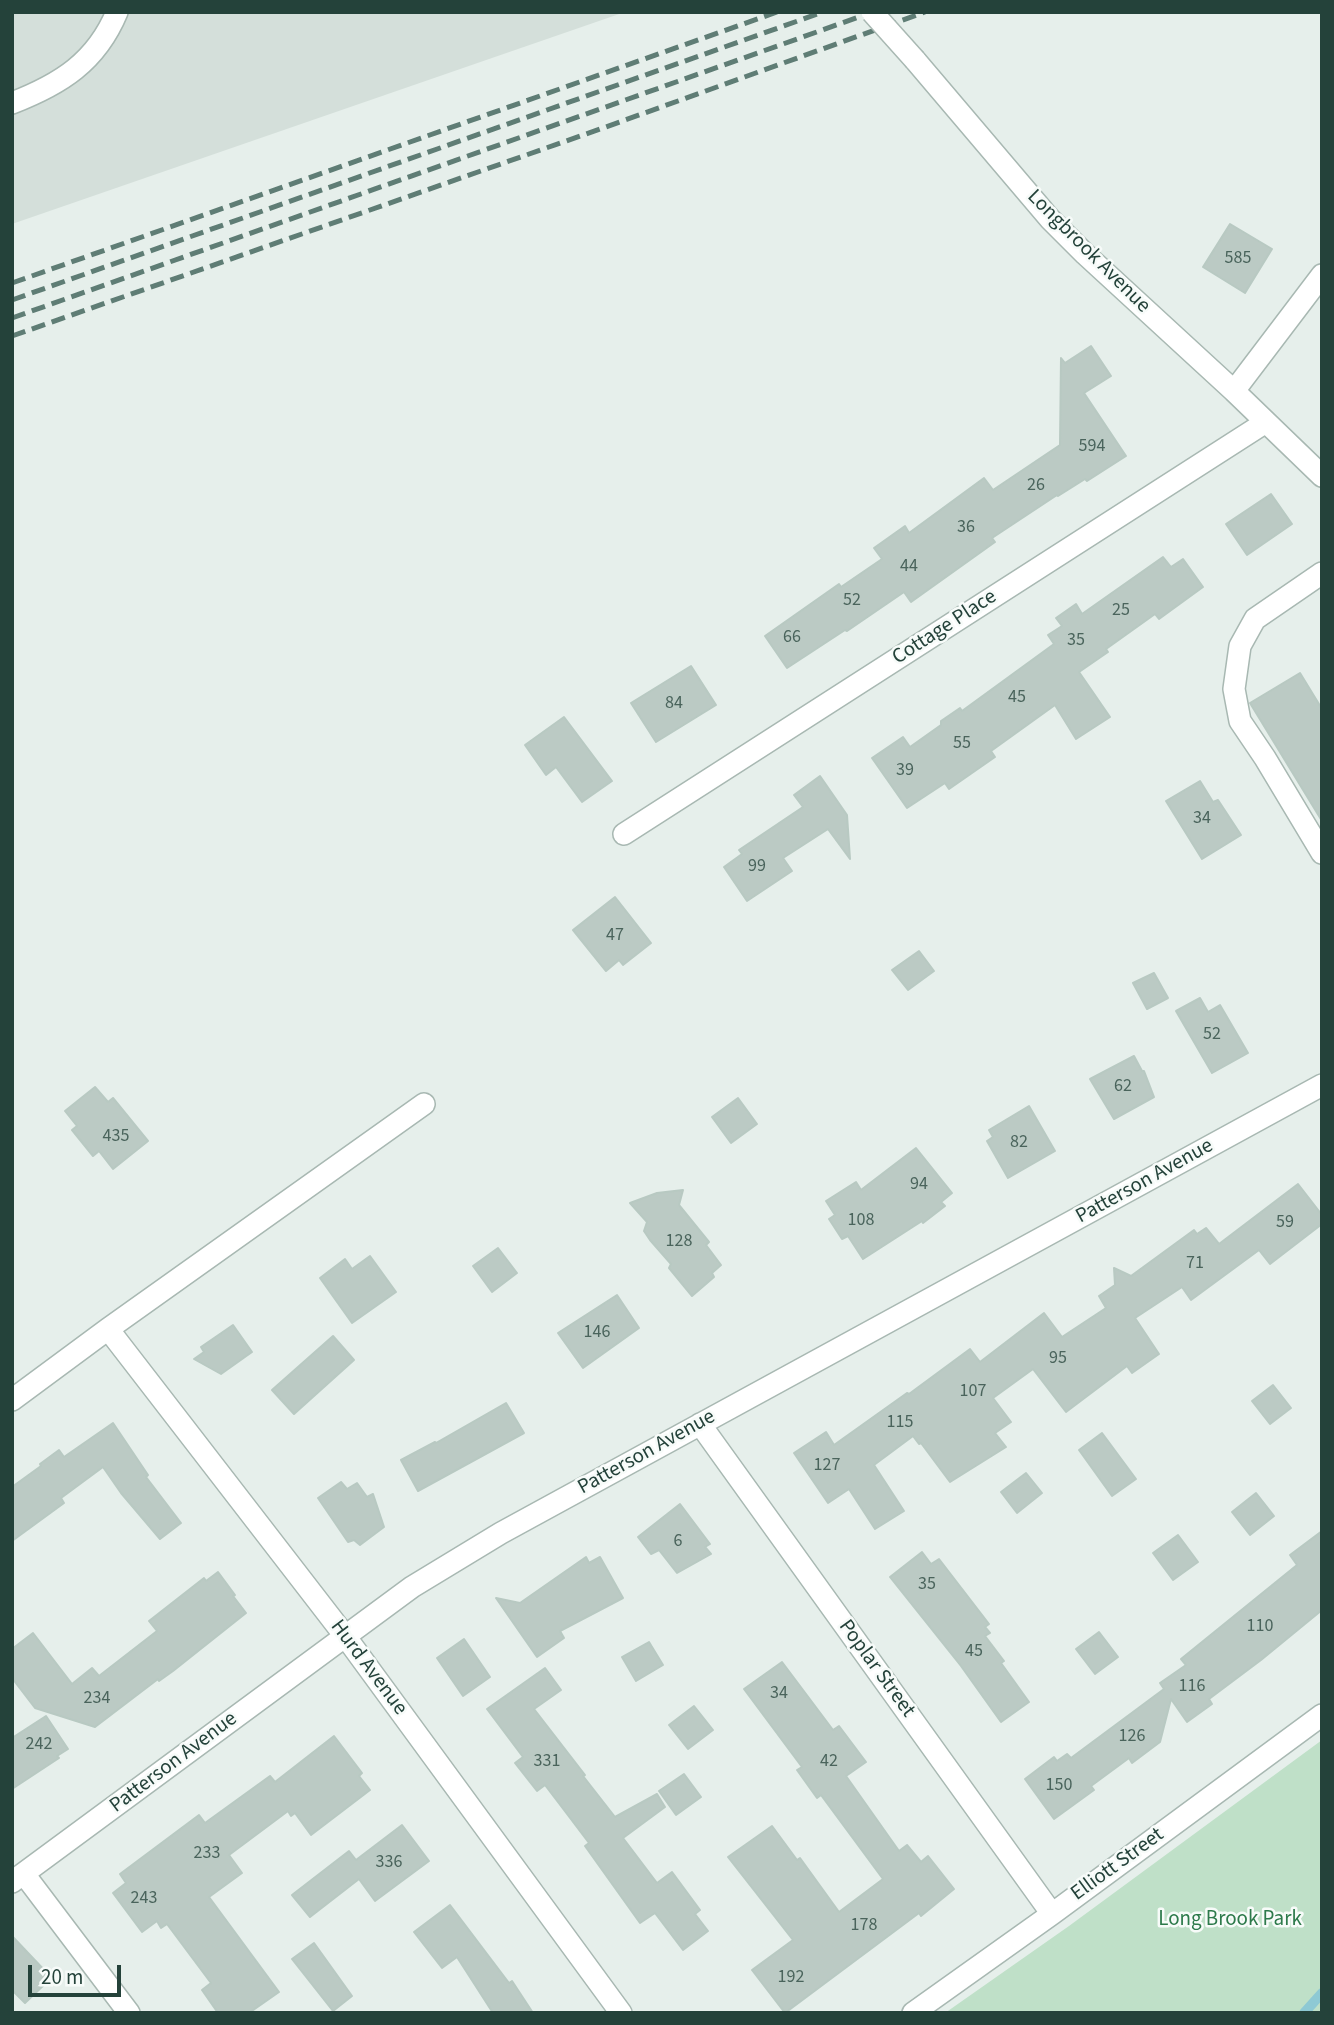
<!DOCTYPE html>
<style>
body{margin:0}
#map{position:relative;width:1334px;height:2025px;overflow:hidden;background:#e6efeb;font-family:"Source Sans 3",sans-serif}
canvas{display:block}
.frame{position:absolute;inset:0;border:14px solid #24423a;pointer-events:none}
.scale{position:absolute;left:28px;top:1965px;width:93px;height:32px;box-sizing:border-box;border:4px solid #24423a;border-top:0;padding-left:9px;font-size:21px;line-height:24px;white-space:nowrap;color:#24423a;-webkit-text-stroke:5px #f7fbf9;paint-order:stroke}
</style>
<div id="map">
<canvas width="1334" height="2025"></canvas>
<div class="frame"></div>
<div class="scale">20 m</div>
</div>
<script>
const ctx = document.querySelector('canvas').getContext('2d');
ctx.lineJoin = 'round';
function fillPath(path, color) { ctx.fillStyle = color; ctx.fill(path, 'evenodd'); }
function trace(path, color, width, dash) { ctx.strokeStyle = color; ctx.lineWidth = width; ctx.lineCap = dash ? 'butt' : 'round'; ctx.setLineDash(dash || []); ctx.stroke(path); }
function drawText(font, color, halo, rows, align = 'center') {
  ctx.font = font + ' "Source Sans 3",sans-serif'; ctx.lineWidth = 5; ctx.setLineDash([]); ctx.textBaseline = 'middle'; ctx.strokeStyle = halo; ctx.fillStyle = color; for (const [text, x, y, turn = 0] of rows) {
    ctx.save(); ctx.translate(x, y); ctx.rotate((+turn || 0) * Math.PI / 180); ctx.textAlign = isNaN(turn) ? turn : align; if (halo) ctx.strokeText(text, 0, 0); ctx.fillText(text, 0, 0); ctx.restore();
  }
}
fillPath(new Path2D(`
 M 12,12 L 625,12 L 12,224 Z`), '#d4dfda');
fillPath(new Path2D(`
 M 1322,1740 L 1322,2013 L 945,2013 L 1069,1926 Z`), '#bfe0c8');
trace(new Path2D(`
 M 1304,2013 L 1322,1993`), '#8ec9d4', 10);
const building = new Path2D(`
 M 1230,224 L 1272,249 L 1245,293 L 1203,267 Z
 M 1091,346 L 1111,376 L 1084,393 L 1126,456 L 1087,481 L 1085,479 L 1058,496 L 1057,495 L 992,538 L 995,542 L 911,602 L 904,592 L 847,631 L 845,630 L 787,668 L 765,636 L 839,584 L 841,587 L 882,559 L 874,548 L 905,526 L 909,533 L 984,478 L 993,490 L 1060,445 L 1061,358 L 1065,363 Z
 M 1271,494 L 1292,524 L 1247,555 L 1226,524 Z
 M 1163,557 L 1171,567 L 1183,559 L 1203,587 L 1159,619 L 1155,614 L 1106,649 L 1108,652 L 1079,672 L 1110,717 L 1076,739 L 1055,705 L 991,751 L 995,757 L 949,789 L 945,783 L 907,808 L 872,758 L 903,737 L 910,747 L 941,725 L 941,721 L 960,708 L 962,711 L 1054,644 L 1048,635 L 1062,626 L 1056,618 L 1076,604 L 1082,614 Z
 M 691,666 L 716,705 L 656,742 L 631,703 Z
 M 1300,673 L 1322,709 L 1322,821 L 1250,703 Z
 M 564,717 L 612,781 L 582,802 L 556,767 L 546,775 L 525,745 Z
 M 820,776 L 847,815 L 850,859 L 828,829 L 783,858 L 792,871 L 747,901 L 724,867 L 742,854 L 739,850 L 803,807 L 794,795 Z
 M 1200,781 L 1213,802 L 1218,800 L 1241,835 L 1202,859 L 1166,801 Z
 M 615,897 L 651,943 L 623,965 L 619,960 L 606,971 L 573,930 Z
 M 919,951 L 934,971 L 908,990 L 892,970 Z
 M 1154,973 L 1168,998 L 1147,1009 L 1133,983 Z
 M 1200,998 L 1208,1012 L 1220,1005 L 1248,1053 L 1212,1073 L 1176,1011 Z
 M 1134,1056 L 1142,1071 L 1144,1071 L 1154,1097 L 1114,1119 L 1090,1079 Z
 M 95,1087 L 108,1102 L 113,1098 L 148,1141 L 113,1169 L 99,1151 L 93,1156 L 72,1130 L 77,1126 L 65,1111 Z
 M 738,1098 L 757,1124 L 731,1143 L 712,1117 Z
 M 1029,1106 L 1055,1151 L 1008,1178 L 987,1141 L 993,1137 L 989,1130 Z
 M 916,1148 L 952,1193 L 941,1202 L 945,1206 L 923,1223 L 922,1221 L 863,1259 L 848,1236 L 842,1239 L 829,1219 L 835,1215 L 826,1201 L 856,1182 L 861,1190 Z
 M 1298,1184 L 1322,1215 L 1322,1224 L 1270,1264 L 1259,1250 L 1191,1300 L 1182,1287 L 1135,1318 L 1159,1354 L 1132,1373 L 1127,1366 L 1066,1412 L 1033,1369 L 993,1398 L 1011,1422 L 995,1433 L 1006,1447 L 950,1482 L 921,1443 L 919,1444 L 913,1436 L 874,1465 L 904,1511 L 875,1529 L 849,1489 L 828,1503 L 794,1453 L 826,1432 L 834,1445 L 907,1393 L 909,1394 L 970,1349 L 980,1362 L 1044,1313 L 1062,1337 L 1106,1308 L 1099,1296 L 1115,1285 L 1114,1268 L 1131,1276 L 1194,1230 L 1197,1234 L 1206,1228 L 1219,1244 Z
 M 683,1190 L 679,1205 L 709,1242 L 706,1245 L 721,1265 L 712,1273 L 714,1277 L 692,1296 L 669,1268 L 671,1264 L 650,1240 L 644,1231 L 647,1222 L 630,1203 L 657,1193 Z
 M 498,1248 L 517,1273 L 492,1292 L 473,1266 Z
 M 370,1256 L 396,1292 L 352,1323 L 320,1278 L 345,1259 L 352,1269 Z
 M 617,1295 L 639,1328 L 583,1368 L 558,1333 Z
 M 233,1325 L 252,1352 L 221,1374 L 194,1359 L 204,1352 L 201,1347 Z
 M 333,1336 L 354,1360 L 294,1414 L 272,1390 Z
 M 1273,1385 L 1291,1408 L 1270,1424 L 1252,1401 Z
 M 506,1403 L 524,1433 L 418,1491 L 401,1460 L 435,1442 L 436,1443 Z
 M 113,1423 L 148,1475 L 146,1477 L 181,1523 L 160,1539 L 121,1493 L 103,1467 L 61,1498 L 64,1503 L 12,1541 L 12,1487 L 41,1466 L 40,1464 L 59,1450 L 64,1457 Z
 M 1102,1433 L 1136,1479 L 1112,1496 L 1079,1450 Z
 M 1026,1473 L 1042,1493 L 1017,1513 L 1001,1492 Z
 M 341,1482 L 347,1489 L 357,1483 L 367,1497 L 373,1494 L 384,1527 L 360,1545 L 354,1540 L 348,1542 L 318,1498 Z
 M 1256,1493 L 1274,1516 L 1250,1535 L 1232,1512 Z
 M 680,1504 L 710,1544 L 705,1547 L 711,1554 L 677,1573 L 659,1550 L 651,1554 L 638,1537 Z
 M 1322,1531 L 1322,1610 L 1261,1660 L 1209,1699 L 1212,1704 L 1187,1722 L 1171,1699 L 1160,1742 L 1132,1763 L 1129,1758 L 1091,1786 L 1094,1790 L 1054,1819 L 1025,1779 L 1054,1757 L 1057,1761 L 1067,1754 L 1071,1758 L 1164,1689 L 1160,1683 L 1186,1665 L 1181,1659 L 1297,1565 L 1290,1555 Z
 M 1178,1535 L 1198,1562 L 1173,1580 L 1153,1553 Z
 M 922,1552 L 931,1564 L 939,1559 L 989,1624 L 985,1627 L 990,1633 L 985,1636 L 1004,1661 L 1001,1663 L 1029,1702 L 1001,1722 L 961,1666 L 890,1577 Z
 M 586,1557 L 589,1563 L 600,1557 L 623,1598 L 560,1631 L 564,1638 L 537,1657 L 496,1598 L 520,1603 Z
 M 218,1572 L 235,1595 L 233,1596 L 246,1613 L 173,1671 L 159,1681 L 158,1679 L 95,1727 L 35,1708 L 12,1678 L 12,1649 L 33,1633 L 72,1684 L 92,1668 L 99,1676 L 157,1631 L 149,1621 L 204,1578 L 206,1581 Z
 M 1099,1632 L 1118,1657 L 1095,1674 L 1076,1649 Z
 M 464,1639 L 490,1677 L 463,1696 L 437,1658 Z
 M 649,1642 L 663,1665 L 636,1681 L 622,1657 Z
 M 782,1662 L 833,1730 L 839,1726 L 866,1762 L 846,1776 L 899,1851 L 907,1845 L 921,1862 L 928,1856 L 954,1889 L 921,1916 L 919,1913 L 785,2013 L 752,1970 L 793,1940 L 728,1857 L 772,1826 L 797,1860 L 800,1858 L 839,1912 L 883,1879 L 821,1795 L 817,1798 L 797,1770 L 802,1767 L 744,1689 Z
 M 545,1668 L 561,1690 L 534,1709 L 585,1775 L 583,1776 L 615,1817 L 657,1794 L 665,1807 L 623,1838 L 657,1883 L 672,1872 L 700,1910 L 695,1914 L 708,1931 L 683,1950 L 655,1913 L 640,1923 L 585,1846 L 589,1843 L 561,1806 L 545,1785 L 537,1791 L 515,1763 L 523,1757 L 487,1709 Z
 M 694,1706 L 713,1730 L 688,1749 L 669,1725 Z
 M 46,1716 L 68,1749 L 57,1756 L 59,1758 L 12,1789 L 12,1738 Z
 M 334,1736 L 362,1773 L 359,1776 L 370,1790 L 311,1835 L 295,1813 L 291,1816 L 288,1811 L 229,1855 L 242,1873 L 209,1897 L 279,1992 L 249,2013 L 218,2013 L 202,1990 L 211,1983 L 167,1924 L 161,1928 L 157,1921 L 142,1932 L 113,1893 L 126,1883 L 120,1874 L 199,1815 L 205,1823 L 270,1776 L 275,1782 Z
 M 684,1774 L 701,1797 L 676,1815 L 659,1791 Z
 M 402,1825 L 429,1861 L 375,1901 L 359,1879 L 310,1917 L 292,1895 L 349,1851 L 356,1860 Z
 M 450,1905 L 509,1983 L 512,1981 L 533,2013 L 493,2013 L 457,1957 L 442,1968 L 414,1932 Z
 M 12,1936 L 48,1974 L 44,1978 L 47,1982 L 25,2003 L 12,1990 Z
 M 314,1943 L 352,1996 L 333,2011 L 292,1959 Z`);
fillPath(building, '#bbcac4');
trace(building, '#b8c9c2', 2);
const minor = new Path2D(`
 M 915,60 L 1050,219 L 1085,254 L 1234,391 L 1322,476
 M 12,103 C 61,84 96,62 117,12
 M 1234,391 L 1322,275
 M 1322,573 L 1255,619 L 1240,646 L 1234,689 L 1240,721 L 1265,758 L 1322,853
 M 624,834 L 1266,422
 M 108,1329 L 345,1636 L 621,2013
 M 12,1400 L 108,1329 L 424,1104
 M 700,1424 L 1052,1914
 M 24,1874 L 129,2013
 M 12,1882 L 412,1587 L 501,1533 L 1322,1085
 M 913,2013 L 1052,1914 L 1322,1715`);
trace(minor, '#a8b8b2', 24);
trace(minor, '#fff', 21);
trace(new Path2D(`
 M 12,283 L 777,12
 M 12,300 L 823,12
 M 12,318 L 873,12
 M 12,336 L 603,128 L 925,12`), '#5f7d75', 5, [14, 7]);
const minorBridge = new Path2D(`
 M 872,12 L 915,60`);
trace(minorBridge, '#a8b8b2', 24, []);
trace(minorBridge, '#fff', 21);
drawText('18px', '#4a645c', null, [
 ["585",1238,259],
 ["594",1092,447],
 ["26",1036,486],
 ["36",966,528],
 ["44",909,567],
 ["52",852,601],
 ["25",1121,611],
 ["66",792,638],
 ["35",1076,641],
 ["45",1017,698],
 ["84",674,704],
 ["55",962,744],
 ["39",905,771],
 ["34",1202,819],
 ["99",757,867],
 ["47",615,936],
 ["52",1212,1035],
 ["62",1123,1087],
 ["435",116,1137],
 ["82",1019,1143],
 ["94",919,1185],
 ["108",861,1221],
 ["59",1285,1223],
 ["128",679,1242],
 ["71",1195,1264],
 ["146",597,1333],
 ["95",1058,1359],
 ["107",973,1392],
 ["115",900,1423],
 ["127",827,1466],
 ["6",678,1542],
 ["35",927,1585],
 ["110",1260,1627],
 ["45",974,1652],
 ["116",1192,1687],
 ["34",779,1694],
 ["234",97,1699],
 ["126",1132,1737],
 ["242",39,1745],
 ["331",547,1762],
 ["42",829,1762],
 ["150",1059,1786],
 ["233",207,1854],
 ["336",389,1863],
 ["243",144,1899],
 ["178",864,1926],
 ["192",791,1978]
]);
drawText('21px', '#24423a', '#f7fbf9', [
 ["Longbrook Avenue",1088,252,45],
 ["Cottage Place",945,628,-33],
 ["Patterson Avenue",1145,1182,-29],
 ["Patterson Avenue",647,1453,-29],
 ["Hurd Avenue",368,1668,53],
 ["Poplar Street",876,1669,54],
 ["Patterson Avenue",174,1763,-37],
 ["Elliott Street",1118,1865,-36]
]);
drawText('21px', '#2d7a4b', '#f7fbf9', [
 ["Long Brook Park",1230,1920]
]);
</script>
